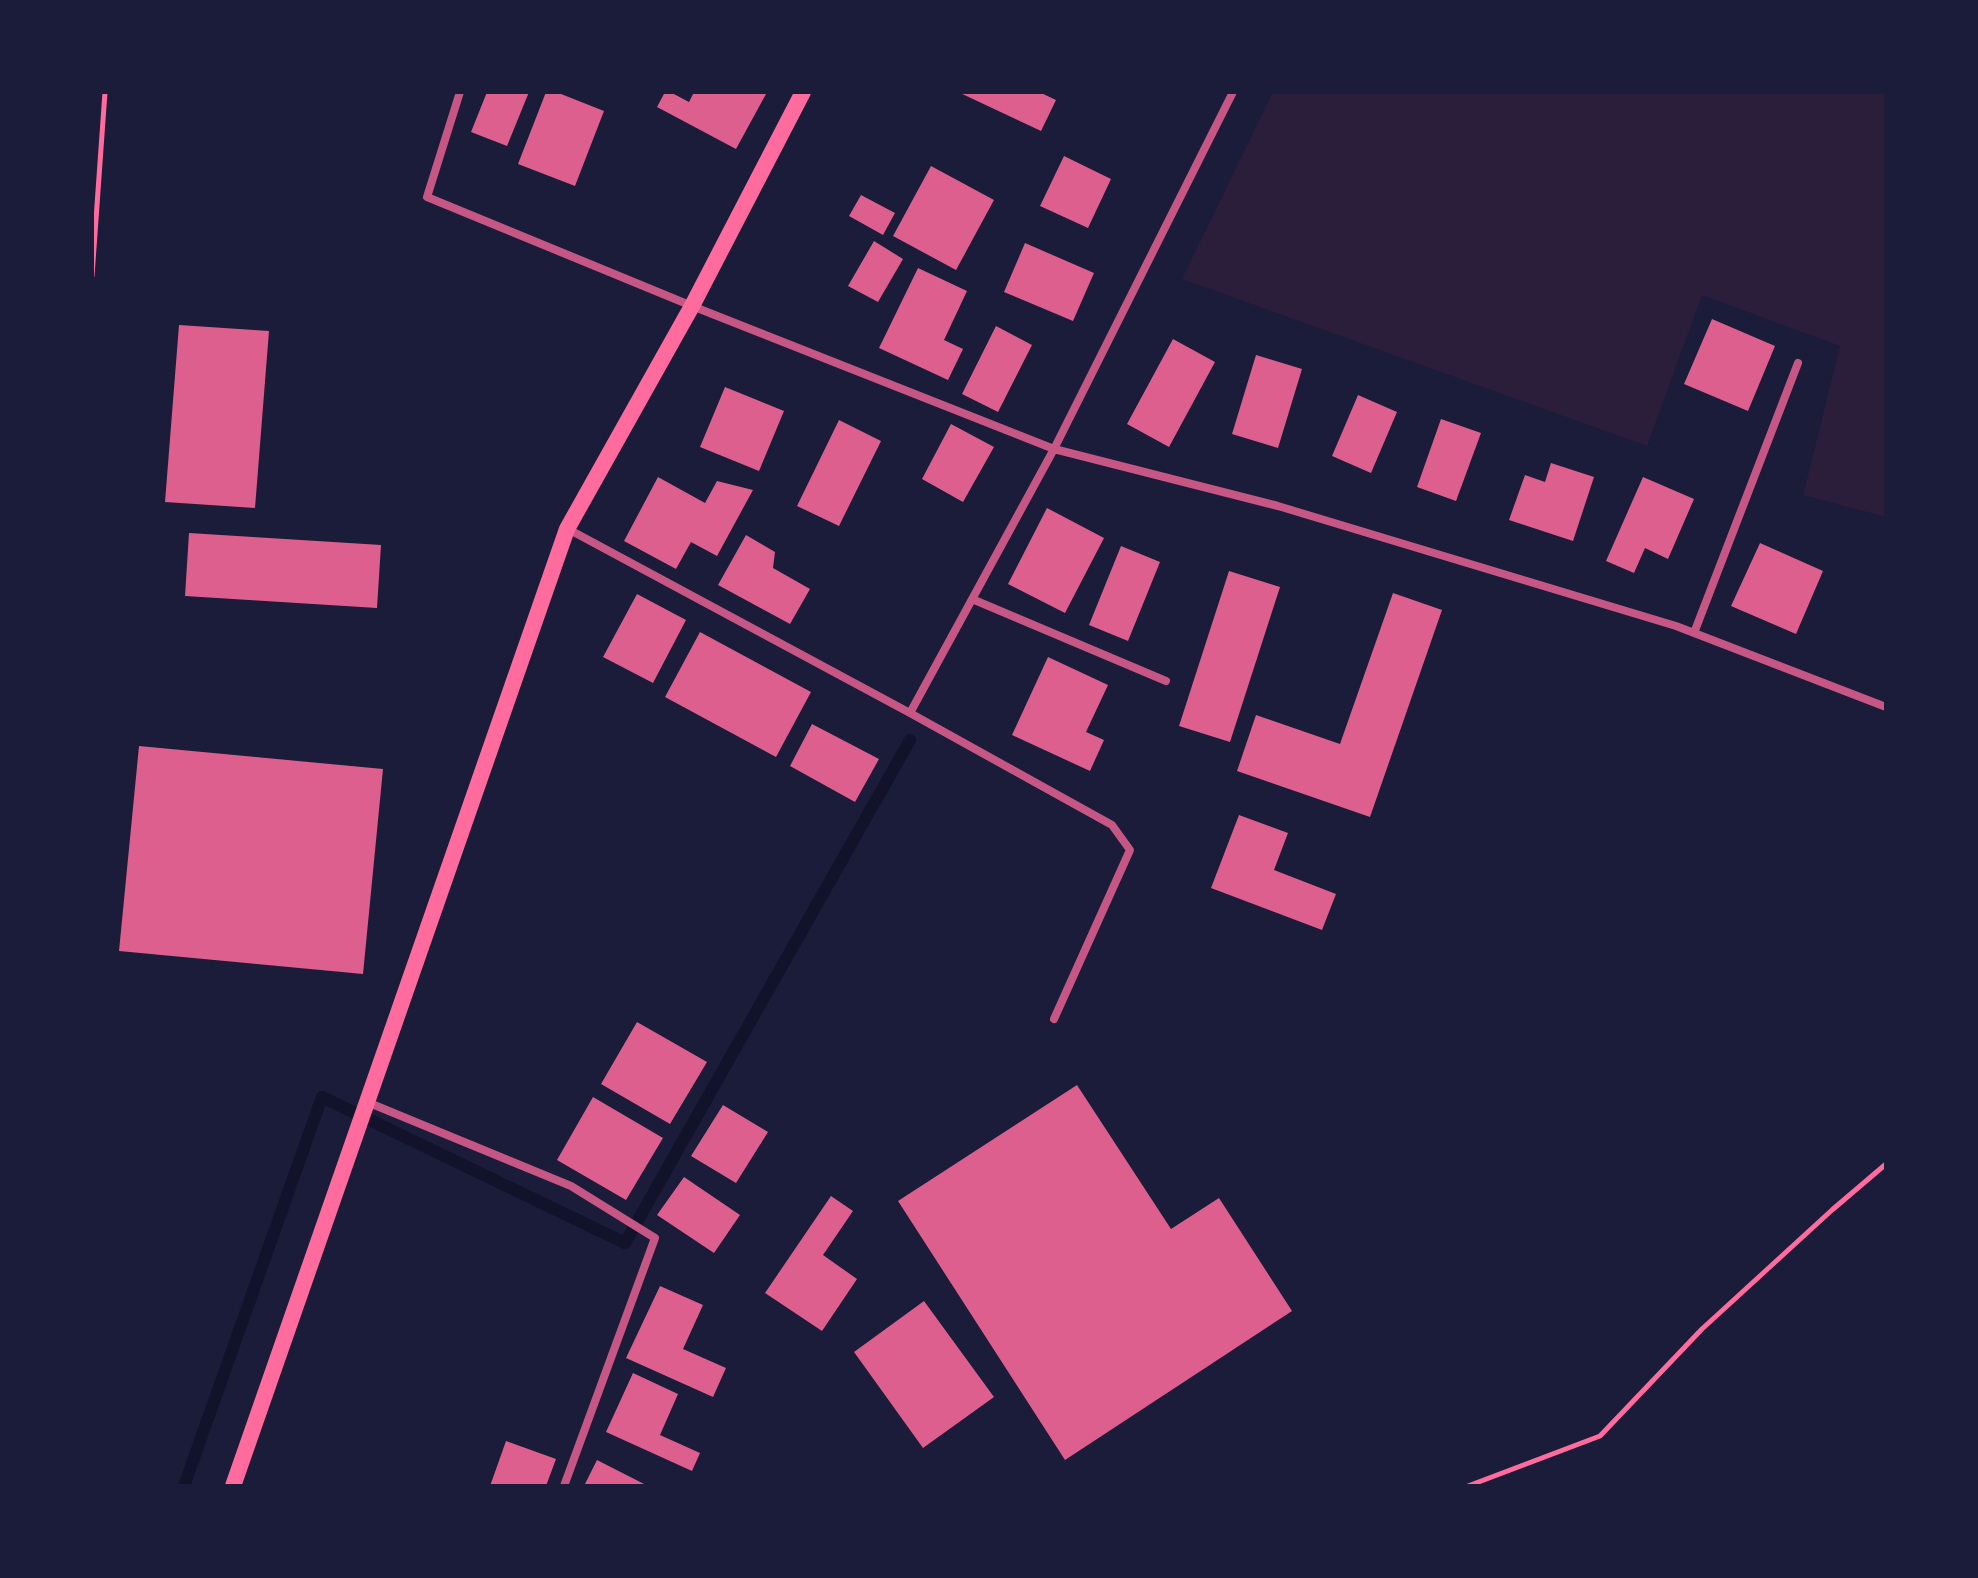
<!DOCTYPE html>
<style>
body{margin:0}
#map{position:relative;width:1978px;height:1578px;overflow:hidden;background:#1b1b3a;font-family:Jost,sans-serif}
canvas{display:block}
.frame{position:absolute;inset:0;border:94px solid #1b1b3a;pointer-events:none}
</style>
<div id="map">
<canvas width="1978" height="1578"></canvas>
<div class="frame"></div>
</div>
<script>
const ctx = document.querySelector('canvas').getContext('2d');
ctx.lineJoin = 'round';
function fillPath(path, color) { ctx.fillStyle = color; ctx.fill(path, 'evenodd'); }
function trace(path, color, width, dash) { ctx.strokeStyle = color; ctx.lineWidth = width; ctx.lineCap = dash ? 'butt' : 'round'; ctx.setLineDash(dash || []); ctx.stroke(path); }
fillPath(new Path2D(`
 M 1273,92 L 1886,92 L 1886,517 L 1803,495 L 1840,346 L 1702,295 L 1647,446 L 1182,279 Z`), '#2a1e3b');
trace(new Path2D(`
 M 184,1486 L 322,1097 L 625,1243 L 910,740`), '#12122b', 12);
fillPath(new Path2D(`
 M 487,92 L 529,92 L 507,146 L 471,132 Z
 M 546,92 L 556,92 L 604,111 L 575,186 L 518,164 Z
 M 665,92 L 670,92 L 689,102 L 694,92 L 762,92 L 766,94 L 736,149 L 657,107 Z
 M 958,92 L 1039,92 L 1056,100 L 1041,131 Z
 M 1064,156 L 1111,179 L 1088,228 L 1040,206 Z
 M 931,166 L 994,200 L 956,270 L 893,236 Z
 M 861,195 L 895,213 L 883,235 L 849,216 Z
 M 874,241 L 903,259 L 878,302 L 848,286 Z
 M 1025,243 L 1094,273 L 1073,321 L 1004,292 Z
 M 918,268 L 967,291 L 944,340 L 963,349 L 948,380 L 879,348 Z
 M 1712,319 L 1775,346 L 1748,411 L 1684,384 Z
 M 179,325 L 269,331 L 255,508 L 165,502 Z
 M 996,326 L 1032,345 L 998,412 L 962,394 Z
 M 1173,339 L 1215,362 L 1169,447 L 1127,424 Z
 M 1256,355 L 1302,369 L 1278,448 L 1232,434 Z
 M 725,387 L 784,411 L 759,471 L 700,447 Z
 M 1358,395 L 1397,412 L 1371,473 L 1332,456 Z
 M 1441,419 L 1481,433 L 1456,501 L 1417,487 Z
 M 839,420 L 881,441 L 839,526 L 797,506 Z
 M 951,424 L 994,447 L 963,502 L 922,479 Z
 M 1551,463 L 1594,477 L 1573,541 L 1509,520 L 1525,475 L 1545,482 Z
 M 658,477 L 705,503 L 717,481 L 753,490 L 717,556 L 691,542 L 676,569 L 624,541 Z
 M 1643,477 L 1694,499 L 1668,559 L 1645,548 L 1634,573 L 1606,561 Z
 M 1047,508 L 1104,538 L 1065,613 L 1008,584 Z
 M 189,533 L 381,545 L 377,608 L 185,596 Z
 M 746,535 L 775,552 L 773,568 L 810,589 L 790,624 L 718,585 Z
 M 1760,543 L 1823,571 L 1796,634 L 1731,606 Z
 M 1121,546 L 1160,562 L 1128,641 L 1089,625 Z
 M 1229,571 L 1280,587 L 1230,742 L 1179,726 Z
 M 1393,593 L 1442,610 L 1370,817 L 1237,771 L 1256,715 L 1340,744 Z
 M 637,594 L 686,620 L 653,683 L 603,657 Z
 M 700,632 L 811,692 L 776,757 L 665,697 Z
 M 1048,657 L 1108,685 L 1086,732 L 1104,740 L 1090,771 L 1012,735 Z
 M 812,724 L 879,759 L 855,802 L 790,766 Z
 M 139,746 L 383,769 L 363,974 L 119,951 Z
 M 1239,815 L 1288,833 L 1274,870 L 1336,894 L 1322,930 L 1211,888 Z
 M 637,1022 L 707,1062 L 670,1124 L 601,1084 Z
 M 1077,1085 L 1171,1229 L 1219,1198 L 1292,1311 L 1065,1460 L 898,1201 Z
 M 593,1097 L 663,1138 L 626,1200 L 557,1160 Z
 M 723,1105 L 768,1132 L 736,1183 L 691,1156 Z
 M 684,1177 L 740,1215 L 714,1253 L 657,1215 Z
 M 831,1196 L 853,1211 L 823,1255 L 857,1279 L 822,1331 L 765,1293 Z
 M 660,1286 L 703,1305 L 683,1349 L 726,1368 L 713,1397 L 626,1358 Z
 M 924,1301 L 994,1397 L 923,1448 L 854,1352 Z
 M 633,1373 L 678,1394 L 660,1435 L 700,1453 L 692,1471 L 606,1432 Z
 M 506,1441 L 556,1459 L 546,1486 L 490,1486 Z
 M 597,1460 L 648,1486 L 584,1486 Z`), '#dd5f8e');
trace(new Path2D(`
 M 92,276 L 105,92
 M 1468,1486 L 1600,1436 L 1702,1329 L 1832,1210 L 1886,1164`), '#ff6b9d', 5);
trace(new Path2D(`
 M 460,92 L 427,197 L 692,306 L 1054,449 L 1278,506 L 1676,626 L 1886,707
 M 568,529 L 910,713 L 1112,825 L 1130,850 L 1054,1019
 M 972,599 L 1166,681
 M 1694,633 L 1798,363
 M 910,713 L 1054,449 L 1233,92
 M 367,1102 L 571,1186 L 655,1238 L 564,1486`), '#c65784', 8);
trace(new Path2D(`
 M 233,1486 L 567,529 L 692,306 L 803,92`), '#ff6b9d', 16);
</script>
